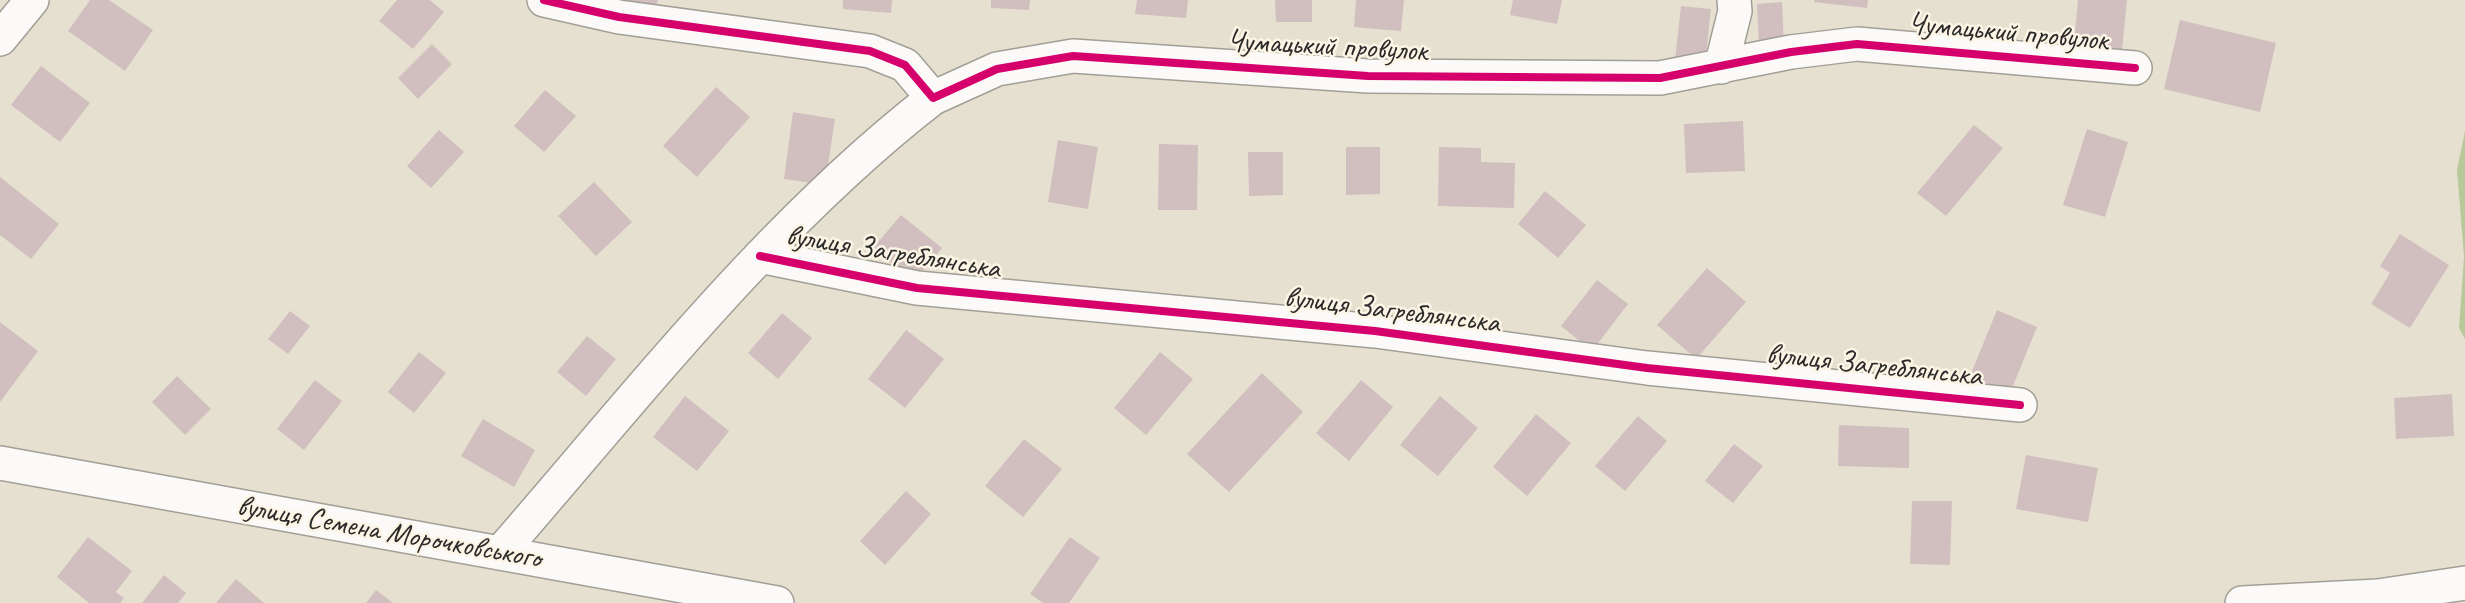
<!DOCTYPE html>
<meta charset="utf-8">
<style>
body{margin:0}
canvas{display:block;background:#e6e0d0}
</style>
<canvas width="2465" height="603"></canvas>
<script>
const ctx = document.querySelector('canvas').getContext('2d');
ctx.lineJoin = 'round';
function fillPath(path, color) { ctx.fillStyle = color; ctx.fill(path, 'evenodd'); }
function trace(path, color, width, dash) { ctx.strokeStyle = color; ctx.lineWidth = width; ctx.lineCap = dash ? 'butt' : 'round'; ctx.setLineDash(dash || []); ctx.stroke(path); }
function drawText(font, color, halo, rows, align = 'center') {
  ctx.font = font + ' Caveat,sans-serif'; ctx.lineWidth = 5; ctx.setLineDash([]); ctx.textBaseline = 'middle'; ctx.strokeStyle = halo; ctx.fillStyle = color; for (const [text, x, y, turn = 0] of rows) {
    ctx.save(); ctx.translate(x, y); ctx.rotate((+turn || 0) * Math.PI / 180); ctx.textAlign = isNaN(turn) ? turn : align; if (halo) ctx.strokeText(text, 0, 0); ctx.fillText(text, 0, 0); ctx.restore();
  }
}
fillPath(new Path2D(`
 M 2465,131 L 2465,339 L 2459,328 L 2464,257 L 2457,170 Z`), '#b7c998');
fillPath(new Path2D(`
 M 90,0 L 109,0 L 153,30 L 125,71 L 68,31 Z
 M 397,0 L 430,0 L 444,12 L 413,49 L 379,21 Z
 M 610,0 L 658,0 L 653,15 Z
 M 843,0 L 892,0 L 891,13 L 843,9 Z
 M 991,0 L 1030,0 L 1029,10 L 991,8 Z
 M 1137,0 L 1188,0 L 1186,18 L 1135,14 Z
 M 1275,0 L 1312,0 L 1312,22 L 1276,22 Z
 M 1356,0 L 1404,0 L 1401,31 L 1354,27 Z
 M 1513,0 L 1562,0 L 1557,24 L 1510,15 Z
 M 1814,0 L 1868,0 L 1867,8 L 1814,2 Z
 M 2078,0 L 2127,0 L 2122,50 L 2074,44 Z
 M 1782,2 L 1784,45 L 1759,46 L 1757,4 Z
 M 1681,6 L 1711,9 L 1705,63 L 1675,60 Z
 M 2180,20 L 2276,43 L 2260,112 L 2164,89 Z
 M 432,44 L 452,64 L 418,99 L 398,78 Z
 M 41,66 L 90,103 L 60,142 L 11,105 Z
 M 716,87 L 750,117 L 697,177 L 663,146 Z
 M 545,90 L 576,116 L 544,152 L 514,126 Z
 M 793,112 L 835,119 L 825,185 L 784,179 Z
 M 1743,121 L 1745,171 L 1686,173 L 1684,124 Z
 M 1974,125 L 2003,148 L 1946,216 L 1917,193 Z
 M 2087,129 L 2128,142 L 2105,217 L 2063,205 Z
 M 439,130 L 464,152 L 431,188 L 407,166 Z
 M 1058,140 L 1098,147 L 1088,209 L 1048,202 Z
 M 1159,144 L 1198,145 L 1197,210 L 1158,210 Z
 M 1346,147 L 1380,147 L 1380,194 L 1346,195 Z
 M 1439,147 L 1481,148 L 1481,162 L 1515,163 L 1514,208 L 1438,206 Z
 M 1248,152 L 1283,152 L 1283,195 L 1249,196 Z
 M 0,177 L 59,224 L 31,259 L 0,235 Z
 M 594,182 L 632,222 L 596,256 L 558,216 Z
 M 1545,191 L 1586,225 L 1558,258 L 1518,224 Z
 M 901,215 L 942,248 L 913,282 L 873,248 Z
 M 2400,234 L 2449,265 L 2410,328 L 2371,304 L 2390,273 L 2380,266 Z
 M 1707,268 L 1746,302 L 1696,359 L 1657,325 Z
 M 1597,280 L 1628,304 L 1592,351 L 1561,326 Z
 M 1997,310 L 2037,327 L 2010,393 L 1970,376 Z
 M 290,311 L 310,326 L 288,354 L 268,339 Z
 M 782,313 L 812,338 L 778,379 L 748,353 Z
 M 0,322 L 38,351 L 0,402 Z
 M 906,330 L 944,359 L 905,408 L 868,379 Z
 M 587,336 L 616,359 L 586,396 L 557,372 Z
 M 419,352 L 446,373 L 414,413 L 388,392 Z
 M 1160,352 L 1193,379 L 1146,435 L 1114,408 Z
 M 1262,373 L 1303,412 L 1229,492 L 1187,454 Z
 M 177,376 L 211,409 L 185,435 L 152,402 Z
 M 315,380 L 342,401 L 304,450 L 277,429 Z
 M 1361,380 L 1393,407 L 1349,461 L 1316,433 Z
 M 2452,394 L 2454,436 L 2396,439 L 2394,398 Z
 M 685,396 L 729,431 L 697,471 L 653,437 Z
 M 1440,396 L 1478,428 L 1438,476 L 1400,445 Z
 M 1536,414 L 1571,443 L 1527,496 L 1493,467 Z
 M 1638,416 L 1667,441 L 1625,491 L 1595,466 Z
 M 483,419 L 535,450 L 514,487 L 461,456 Z
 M 1839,425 L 1909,428 L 1909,468 L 1838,466 Z
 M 1024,439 L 1062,469 L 1023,517 L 985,486 Z
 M 1734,444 L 1763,466 L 1733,503 L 1705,481 Z
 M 2026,455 L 2098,468 L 2088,522 L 2016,509 Z
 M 906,491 L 931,514 L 885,565 L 860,541 Z
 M 1912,501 L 1952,501 L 1950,565 L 1910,564 Z
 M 88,537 L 132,571 L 116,592 L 124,598 L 120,603 L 89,603 L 57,577 Z
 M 1070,537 L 1100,558 L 1069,603 L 1043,603 L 1030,594 Z
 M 164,575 L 186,593 L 178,603 L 142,603 Z
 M 236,579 L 264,603 L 216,603 Z
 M 376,590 L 393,603 L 366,603 Z`), '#d1bfbf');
const street = new Path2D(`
 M 544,0 L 619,17 L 870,51 L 905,65 L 933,98 L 997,69 L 1073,56 L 1368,76 L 1660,78 L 1791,52 L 1857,44 L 2135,68
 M 0,39 L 32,0
 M 1721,67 L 1735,11 L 1734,0
 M 760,256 L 917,288 L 1375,331 L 1647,368 L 2020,405
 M 0,463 L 777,603
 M 500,553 C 636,397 769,225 933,98
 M 2242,603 L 2378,596 L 2465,583`);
trace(street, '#a29f96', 36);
trace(street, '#fbfaf8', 33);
trace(new Path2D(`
 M 544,0 L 619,17 L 870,51 L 905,65 L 933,98 L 997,69 L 1073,56 L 1368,76 L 1660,78 L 1791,52 L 1857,44 L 2135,68
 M 760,256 L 917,288 L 1375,331 L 1647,368 L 2020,405`), '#d6006c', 8);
drawText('30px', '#2b2b2b', '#fcf5e5', [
 ["Чумацький провулок",2008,33,5],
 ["Чумацький провулок",1327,47,3],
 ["вулиця Загреблянська",893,253,9],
 ["вулиця Загреблянська",1392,311,7],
 ["вулиця Загреблянська",1874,366,6],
 ["вулиця Семена Морочковського",389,533,10]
]);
</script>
